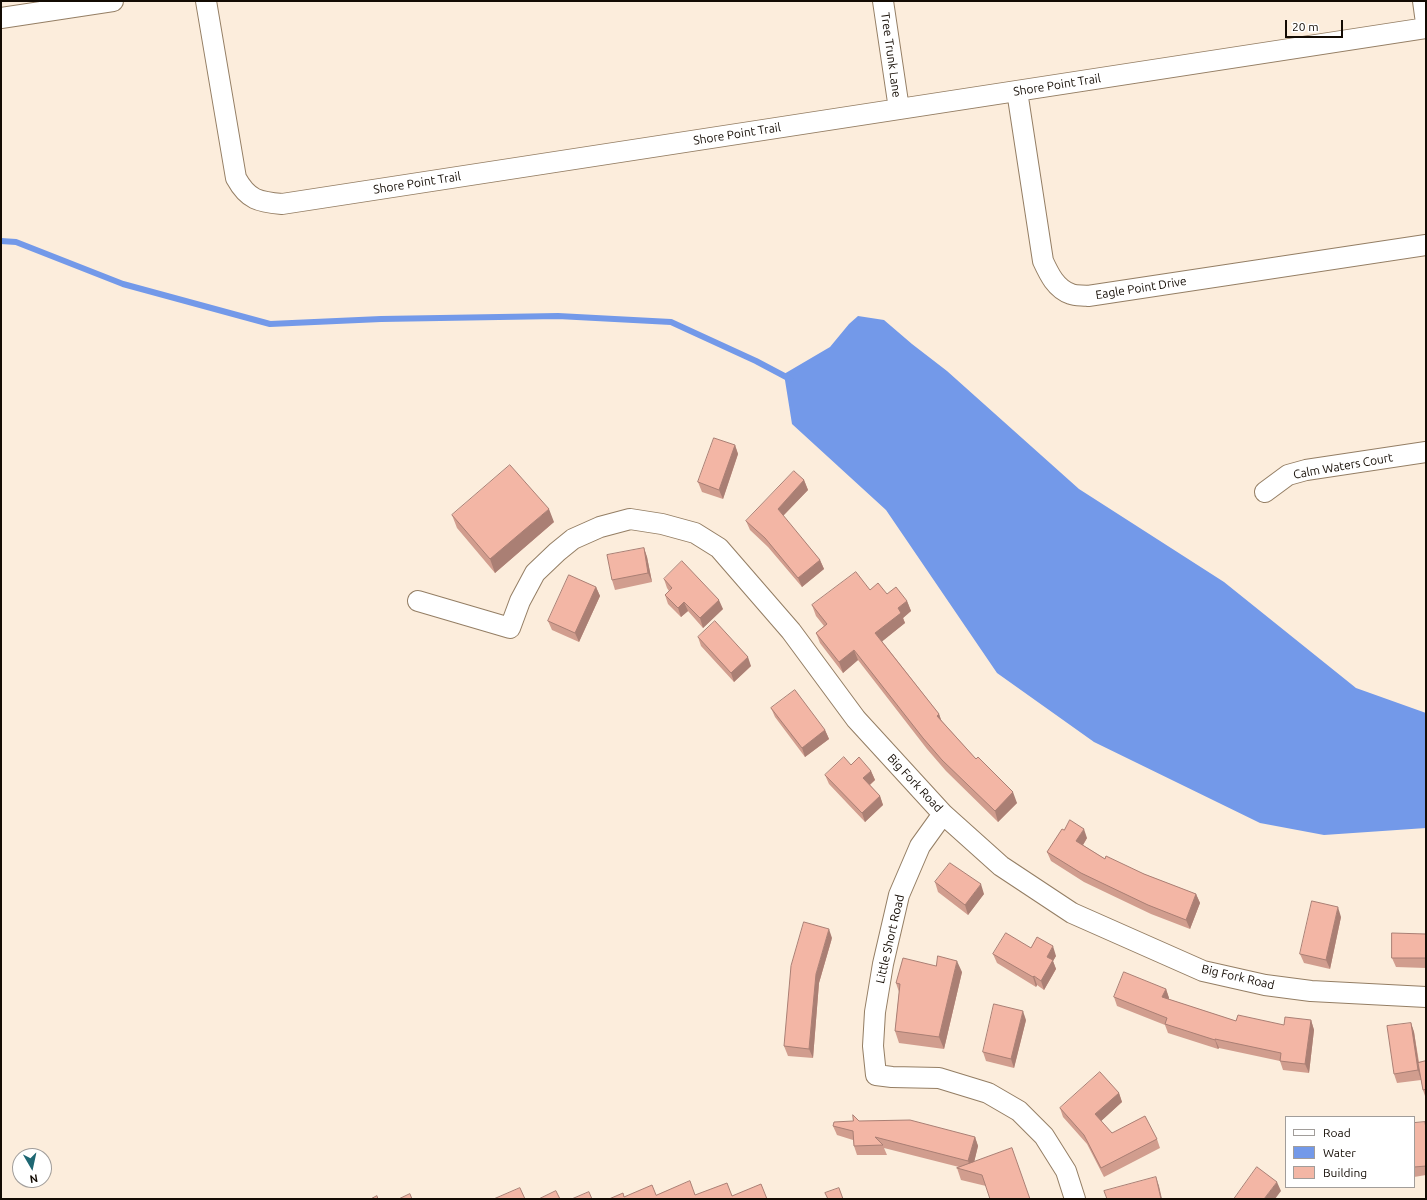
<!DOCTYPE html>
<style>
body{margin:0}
#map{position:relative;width:1427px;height:1200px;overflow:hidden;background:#fceddc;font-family:Ubuntu,sans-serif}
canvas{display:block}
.frame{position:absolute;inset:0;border:2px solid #130b03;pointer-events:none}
.legend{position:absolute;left:1285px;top:1116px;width:130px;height:72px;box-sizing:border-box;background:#fff;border:1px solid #a19d9a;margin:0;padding:5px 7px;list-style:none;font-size:12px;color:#130b03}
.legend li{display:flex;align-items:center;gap:8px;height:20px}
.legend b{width:20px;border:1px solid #a19d9a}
.north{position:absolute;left:12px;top:1148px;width:40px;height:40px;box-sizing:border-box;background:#fff;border:1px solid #a19d9a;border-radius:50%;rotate:171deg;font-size:11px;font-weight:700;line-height:16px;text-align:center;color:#130b03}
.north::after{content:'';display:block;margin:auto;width:14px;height:18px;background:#1e6773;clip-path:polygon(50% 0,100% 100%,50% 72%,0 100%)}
.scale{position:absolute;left:1285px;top:20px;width:58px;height:18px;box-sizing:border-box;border:2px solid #130b03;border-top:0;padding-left:5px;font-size:12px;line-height:14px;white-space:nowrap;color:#130b03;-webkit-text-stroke:3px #fff;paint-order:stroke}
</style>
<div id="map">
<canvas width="1427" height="1200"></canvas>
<div class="frame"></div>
<ul class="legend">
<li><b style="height:5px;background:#fff"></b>Road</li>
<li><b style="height:11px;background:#7399e9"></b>Water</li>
<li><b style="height:11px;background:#f3b6a5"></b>Building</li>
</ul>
<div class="north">N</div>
<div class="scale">20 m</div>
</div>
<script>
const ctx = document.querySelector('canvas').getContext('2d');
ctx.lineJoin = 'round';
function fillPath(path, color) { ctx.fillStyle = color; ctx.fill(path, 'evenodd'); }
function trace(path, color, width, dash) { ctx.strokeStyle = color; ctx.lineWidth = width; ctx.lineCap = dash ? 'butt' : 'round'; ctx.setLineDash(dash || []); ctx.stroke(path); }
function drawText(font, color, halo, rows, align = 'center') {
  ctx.font = font + ' Ubuntu,sans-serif'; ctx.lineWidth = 3.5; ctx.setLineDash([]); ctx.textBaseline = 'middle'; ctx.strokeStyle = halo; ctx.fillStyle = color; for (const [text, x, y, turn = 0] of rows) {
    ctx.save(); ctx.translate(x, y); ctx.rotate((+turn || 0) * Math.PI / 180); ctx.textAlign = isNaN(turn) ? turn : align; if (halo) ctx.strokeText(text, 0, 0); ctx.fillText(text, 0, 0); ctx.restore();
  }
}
fillPath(new Path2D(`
 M 858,316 L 884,320 L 912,344 L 947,371 L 1079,489 L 1224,582 L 1356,688 L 1426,713 L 1426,828 L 1324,835 L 1260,823 L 1094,742 L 997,673 L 886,510 L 792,424 L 784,374 L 830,347 L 849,324 Z`), '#7399e9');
trace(new Path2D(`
 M 1,241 L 16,242 L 123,284 L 270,324 L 381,319 L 558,316 L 671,322 L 756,361 L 790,379`), '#7399e9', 6);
const street = new Path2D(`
 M 206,1 L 236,178 C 248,200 259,202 282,204 L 1426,28
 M 883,1 L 899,109
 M 1423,1 L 1426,23
 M 1,18 L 113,1
 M 1017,91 L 1043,261 C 1049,274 1056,289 1071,294 C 1076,296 1083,295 1088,296 L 1426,245
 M 1265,492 L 1288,475 L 1306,470 L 1426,452
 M 418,601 L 510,628 L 520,601 L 535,573 L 557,552 L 573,539 L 600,527 L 630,519 L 662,524 L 695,533 L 719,548 L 791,631 L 856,719 L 943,814 L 1001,866 L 1072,913 L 1203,971 L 1265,985 L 1311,991 L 1426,997
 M 943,814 L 920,846 L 899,895 L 883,964 L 875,1012 L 873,1046 L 876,1075 L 892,1077 L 939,1078 L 988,1093 L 1019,1111 L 1044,1136 L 1066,1171 L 1075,1199`);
trace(street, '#947e64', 22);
trace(street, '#fff', 20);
fillPath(new Path2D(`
 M 735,445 L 738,454 L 723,499 L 702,492 L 698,482 Z
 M 804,480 L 808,490 L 783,516 L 820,560 L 824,569 L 802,587 L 768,547 L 750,530 L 746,521 Z
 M 452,515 L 554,522 L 495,573 L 457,528 Z
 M 644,548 L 647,557 L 652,582 L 615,590 L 612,580 Z
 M 664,579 L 723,609 L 703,628 L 688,611 L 681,617 L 668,604 L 665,595 L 669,591 L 667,588 Z
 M 596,587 L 600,596 L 579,642 L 552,630 L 548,621 Z
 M 870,590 L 887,594 L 907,601 L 911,611 L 903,618 L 905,623 L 882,641 L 939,714 L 941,720 L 976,759 L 1017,803 L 998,822 L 946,771 L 927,749 L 858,660 L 843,673 L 820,643 L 816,633 L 824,626 L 816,616 L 812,605 Z
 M 698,637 L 751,666 L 734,682 L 701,646 Z
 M 771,708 L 825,730 L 829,739 L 805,757 L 775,717 Z
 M 851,765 L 871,771 L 875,780 L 870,785 L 880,796 L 883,805 L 865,822 L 829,784 L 825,775 Z
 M 1064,830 L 1087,838 L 1083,845 L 1105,859 L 1196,894 L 1200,903 L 1190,929 L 1151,914 L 1084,882 L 1051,861 L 1047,852 Z
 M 935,882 L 984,894 L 968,915 L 938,892 Z
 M 1341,917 L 1330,969 L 1304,963 L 1300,954 Z
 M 1426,934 L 1426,968 L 1396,967 L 1392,958 Z
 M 832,938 L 819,983 L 813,1058 L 788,1056 L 784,1046 Z
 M 1031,948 L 1056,956 L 1053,961 L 1056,969 L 1044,990 L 1037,985 L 1036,987 L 997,963 L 993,954 Z
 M 936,966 L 962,972 L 944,1049 L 899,1043 L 895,1031 L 899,992 L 896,983 Z
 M 1166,989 L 1169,998 L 1168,999 L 1236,1021 L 1284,1025 L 1311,1020 L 1314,1030 L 1309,1073 L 1283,1070 L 1280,1061 L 1219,1048 L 1218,1049 L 1168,1033 L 1165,1025 L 1117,1006 L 1114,997 Z
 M 1026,1020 L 1014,1068 L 986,1061 L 983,1052 Z
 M 1411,1023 L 1414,1032 L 1419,1062 L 1426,1061 L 1426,1099 L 1423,1090 L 1421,1080 L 1397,1083 L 1394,1074 Z
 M 1119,1093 L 1122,1102 L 1101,1121 L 1112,1133 L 1157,1139 L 1160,1148 L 1104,1177 L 1087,1144 L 1063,1117 L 1060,1108 Z
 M 859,1121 L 975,1137 L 978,1146 L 974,1162 L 1012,1148 L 986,1186 L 961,1180 L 957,1168 L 959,1167 L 884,1148 L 887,1155 L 857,1155 L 854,1146 L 853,1140 L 837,1135 L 833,1126 Z
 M 1414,1123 L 1426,1129 L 1426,1175 L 1414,1177 Z`), '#d19d8e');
fillPath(new Path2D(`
 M 735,445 L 738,454 L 723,499 L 719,490 Z
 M 804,480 L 808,490 L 781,518 L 778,509 Z
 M 549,509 L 554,522 L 495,573 L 490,559 Z
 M 644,548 L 647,557 L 652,582 L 648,573 Z
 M 820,560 L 824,569 L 802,587 L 798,578 Z
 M 596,587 L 600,596 L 579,642 L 575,633 Z
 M 719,600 L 723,609 L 703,628 L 700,618 Z
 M 907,601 L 911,611 L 903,618 L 905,623 L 879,644 L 875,633 L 898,608 Z
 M 684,602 L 688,611 L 681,617 L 678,608 Z
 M 854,650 L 858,660 L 843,673 L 839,662 Z
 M 748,657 L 751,666 L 734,682 L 731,673 Z
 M 939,714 L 943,725 L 937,716 Z
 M 825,730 L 829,739 L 805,757 L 802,748 Z
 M 871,771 L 875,780 L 867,787 L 863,778 Z
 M 1013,792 L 1017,803 L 998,822 L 995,811 Z
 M 880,796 L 883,805 L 865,822 L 862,813 Z
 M 1084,829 L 1087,838 L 1080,850 L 1076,841 Z
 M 981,884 L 984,894 L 968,915 L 965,905 Z
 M 1196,894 L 1200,903 L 1190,929 L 1186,920 Z
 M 1338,907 L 1341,917 L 1330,969 L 1326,960 Z
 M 829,929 L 832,938 L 819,983 L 813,1058 L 809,1049 L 816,974 Z
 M 1053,946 L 1056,956 L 1053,961 L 1056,969 L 1044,990 L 1041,981 L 1047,957 Z
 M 957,961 L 962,972 L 944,1049 L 939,1037 Z
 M 1034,976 L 1037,985 L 1036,987 L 1033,977 Z
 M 1166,989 L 1169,998 L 1166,1006 L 1162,997 Z
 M 1023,1011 L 1026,1020 L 1014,1068 L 1011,1059 Z
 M 1311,1020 L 1314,1030 L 1309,1073 L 1305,1064 Z
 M 1411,1023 L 1414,1032 L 1421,1080 L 1418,1070 Z
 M 1215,1039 L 1219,1048 L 1218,1049 L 1215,1040 Z
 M 1119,1093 L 1122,1102 L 1099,1123 L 1095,1114 Z
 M 975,1137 L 978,1146 L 972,1171 L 968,1161 Z
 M 1156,1177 L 1159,1186 L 1162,1199 L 1161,1199 Z
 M 1277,1182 L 1281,1191 L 1275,1199 L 1264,1199 Z`), '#aa7f74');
const building = new Path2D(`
 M 714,438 L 735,445 L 719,490 L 698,482 Z
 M 510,465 L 549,509 L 490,559 L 452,515 Z
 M 794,471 L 804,480 L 778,509 L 820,560 L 798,578 L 765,538 L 746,521 Z
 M 644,548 L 648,573 L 612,580 L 607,555 Z
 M 682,561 L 719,600 L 700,618 L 684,602 L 678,608 L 665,595 L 672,588 L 664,579 Z
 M 856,572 L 870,590 L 878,583 L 887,594 L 896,587 L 907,601 L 898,608 L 901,613 L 875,633 L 939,714 L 937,716 L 976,759 L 978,757 L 1013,792 L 995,811 L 942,760 L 923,738 L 854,650 L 839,662 L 816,633 L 827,624 L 812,605 Z
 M 569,575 L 596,587 L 575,633 L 548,621 Z
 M 715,621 L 748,657 L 731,673 L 698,637 Z
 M 795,690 L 825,730 L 802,748 L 771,708 Z
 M 844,757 L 851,765 L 859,757 L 871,771 L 863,778 L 880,796 L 862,813 L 825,775 Z
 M 1070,820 L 1084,829 L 1076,841 L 1105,859 L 1106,856 L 1144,874 L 1196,894 L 1186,920 L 1148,905 L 1081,873 L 1047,852 L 1062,829 L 1064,830 Z
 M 950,863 L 981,884 L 965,905 L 935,882 Z
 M 1312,901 L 1338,907 L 1326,960 L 1300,954 Z
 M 804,922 L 829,929 L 816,974 L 809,1049 L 784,1046 L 791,966 Z
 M 1006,933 L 1031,948 L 1037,937 L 1053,946 L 1047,957 L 1053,960 L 1041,981 L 1034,976 L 1033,977 L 993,954 Z
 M 1392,933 L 1426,934 L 1426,958 L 1392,958 Z
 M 938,956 L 957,961 L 939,1037 L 895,1031 L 900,984 L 896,983 L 903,958 L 936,966 Z
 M 1124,972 L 1166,989 L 1162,997 L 1236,1021 L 1238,1015 L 1284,1025 L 1285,1017 L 1311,1020 L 1305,1064 L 1280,1061 L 1281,1053 L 1215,1039 L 1215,1040 L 1165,1024 L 1167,1018 L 1114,997 Z
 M 994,1004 L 1023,1011 L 1011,1059 L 983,1052 Z
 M 1411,1023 L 1418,1070 L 1394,1074 L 1387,1026 Z
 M 1426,1061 L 1426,1089 L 1423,1090 L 1418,1063 Z
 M 1100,1072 L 1119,1093 L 1095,1114 L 1112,1133 L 1145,1116 L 1157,1139 L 1101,1168 L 1084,1135 L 1060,1108 Z
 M 853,1115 L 859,1121 L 910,1120 L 975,1137 L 968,1161 L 875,1137 L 883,1145 L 854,1146 L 853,1131 L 833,1126 L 834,1122 L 853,1121 Z
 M 1425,1122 L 1426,1129 L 1426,1166 L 1414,1167 L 1414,1123 Z
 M 1012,1148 L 1030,1199 L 990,1199 L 982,1175 L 957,1168 Z
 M 1257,1167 L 1277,1182 L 1264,1199 L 1234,1199 Z
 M 1156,1177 L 1161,1199 L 1107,1199 L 1104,1191 Z
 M 690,1181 L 695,1195 L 727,1183 L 732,1196 L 761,1184 L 767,1199 L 609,1199 L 623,1193 L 624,1197 L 652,1185 L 656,1195 Z
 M 520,1188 L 525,1199 L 494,1199 Z
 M 839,1188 L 843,1199 L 828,1199 L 825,1193 Z
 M 556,1191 L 560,1199 L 539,1199 Z
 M 589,1192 L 592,1199 L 572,1199 Z
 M 410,1194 L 412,1199 L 399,1199 Z
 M 377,1196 L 378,1199 L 371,1199 Z`);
fillPath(building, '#f3b6a5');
trace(building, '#aa7f74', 1);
drawText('12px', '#130b03', '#fff', [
 ["Tree Trunk Lane",891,55,82],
 ["Shore Point Trail",1057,85,-9],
 ["Shore Point Trail",737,134,-9],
 ["Shore Point Trail",417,183,-9],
 ["Eagle Point Drive",1141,288,-9],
 ["Calm Waters Court",1343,466,-10],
 ["Big Fork Road",915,783,47],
 ["Little Short Road",890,939,-77],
 ["Big Fork Road",1238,977,13]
]);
</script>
